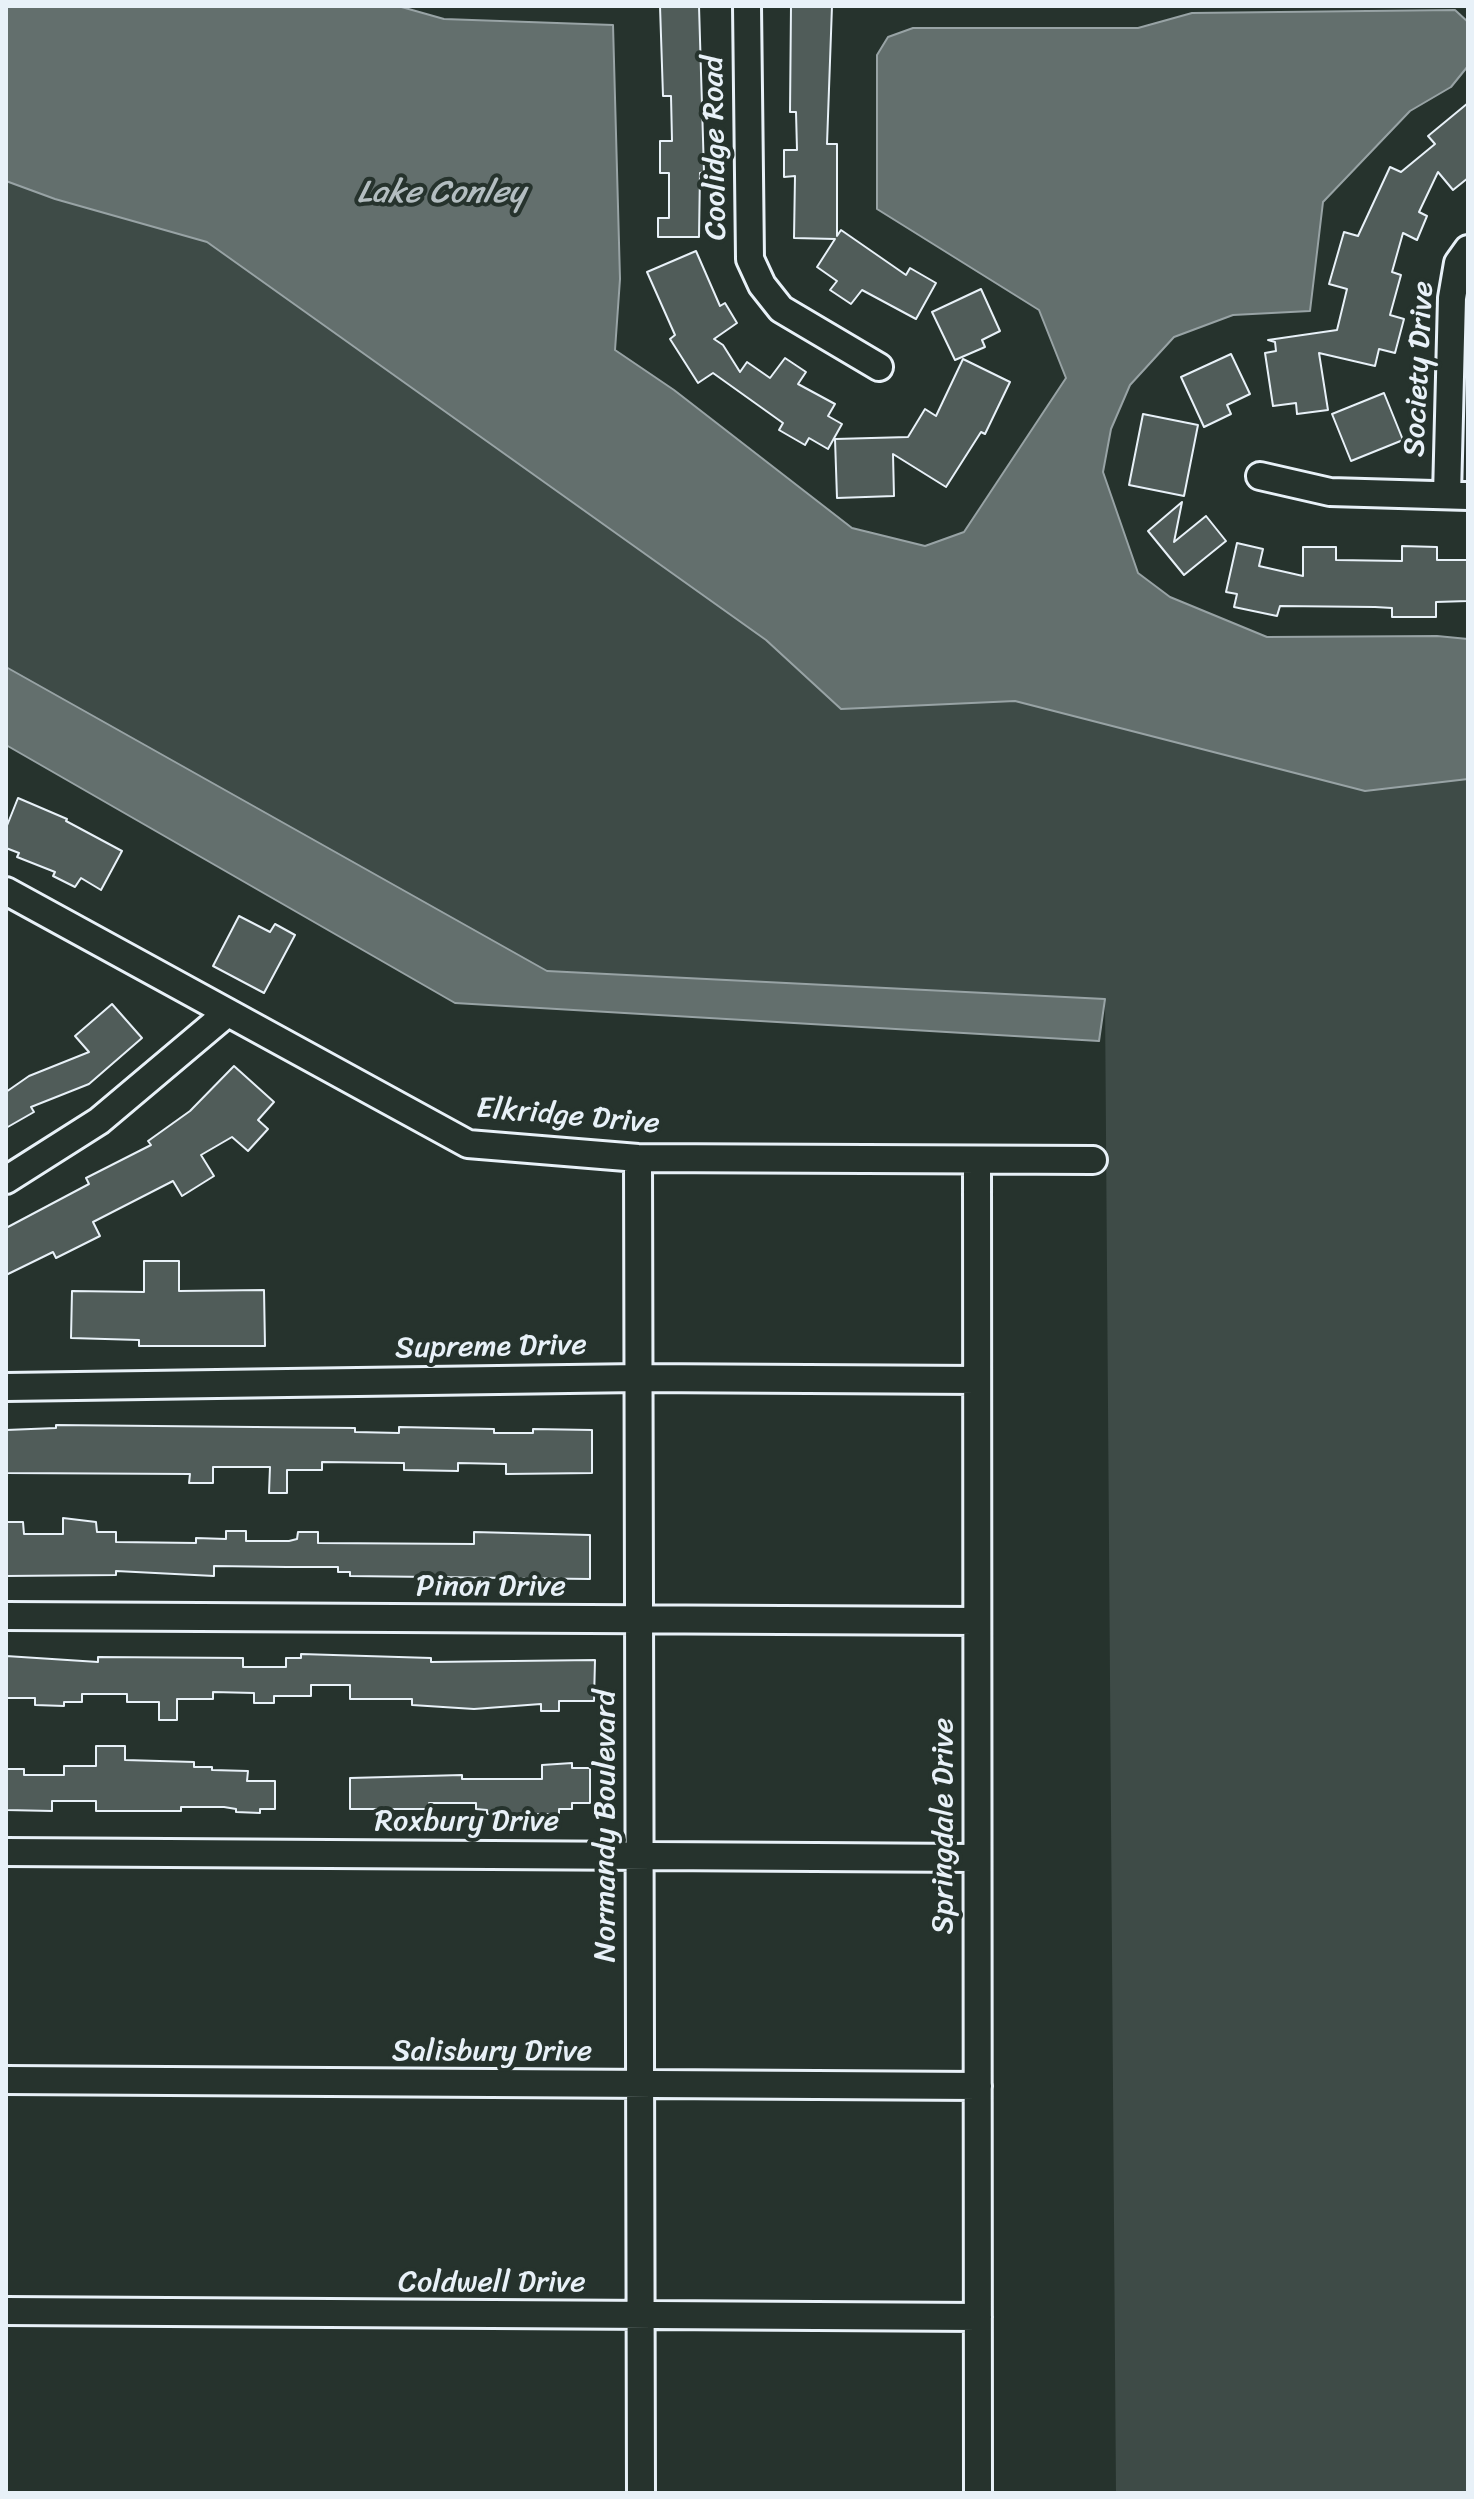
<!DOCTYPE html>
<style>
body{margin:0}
#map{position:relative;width:1474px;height:2499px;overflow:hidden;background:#26332d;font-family:Sriracha,sans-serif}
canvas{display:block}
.frame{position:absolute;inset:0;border:8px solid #e8f1f8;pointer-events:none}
</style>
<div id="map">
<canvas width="1474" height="2499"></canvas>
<div class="frame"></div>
</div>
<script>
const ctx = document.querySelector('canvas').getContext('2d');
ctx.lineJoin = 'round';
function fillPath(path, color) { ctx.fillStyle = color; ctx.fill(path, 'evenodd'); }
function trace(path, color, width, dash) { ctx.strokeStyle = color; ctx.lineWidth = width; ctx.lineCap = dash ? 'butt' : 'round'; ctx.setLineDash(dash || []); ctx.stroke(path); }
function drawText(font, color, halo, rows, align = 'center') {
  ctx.font = font + ' Sriracha,sans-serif'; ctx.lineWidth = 8; ctx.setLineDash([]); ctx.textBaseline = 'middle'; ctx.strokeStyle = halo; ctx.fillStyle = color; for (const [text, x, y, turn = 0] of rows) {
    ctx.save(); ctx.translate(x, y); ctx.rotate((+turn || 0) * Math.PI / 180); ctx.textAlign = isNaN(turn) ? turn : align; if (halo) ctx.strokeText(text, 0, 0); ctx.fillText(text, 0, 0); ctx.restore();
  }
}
fillPath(new Path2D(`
 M 6,181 L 55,199 L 207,242 L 766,640 L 841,709 L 1015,701 L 1364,791 L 1468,779 L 1468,2493 L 1116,2493 L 1105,1000 L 547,971 L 6,667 Z`), '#3e4b47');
const water = new Path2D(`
 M 6,6 L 398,6 L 444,19 L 613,25 L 620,279 L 615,350 L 674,390 L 852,528 L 925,546 L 964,532 L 1066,378 L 1039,310 L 877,209 L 877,55 L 888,37 L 913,28 L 1138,28 L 1192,13 L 1455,10 L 1468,22 L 1468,66 L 1451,87 L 1410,111 L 1323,202 L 1310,311 L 1233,315 L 1174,337 L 1130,385 L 1111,429 L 1103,472 L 1138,573 L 1170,597 L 1267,637 L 1437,636 L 1468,639 L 1468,779 L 1365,791 L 1015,701 L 841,709 L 766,640 L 207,242 L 55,199 L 6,181 Z
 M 6,667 L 547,971 L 1105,999 L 1099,1041 L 455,1003 L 6,745 Z`);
fillPath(water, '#636f6d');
trace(water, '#98a3a5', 2);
const building = new Path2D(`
 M 660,6 L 699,6 L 704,172 L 700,173 L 699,237 L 658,237 L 658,218 L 669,218 L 669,173 L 660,173 L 660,141 L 672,141 L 671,96 L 663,96 Z
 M 791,6 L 832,6 L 827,144 L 837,144 L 837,236 L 841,230 L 906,275 L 910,268 L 936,283 L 916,319 L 862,290 L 851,304 L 830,290 L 837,281 L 817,267 L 835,239 L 794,238 L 795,176 L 784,177 L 784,150 L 797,150 L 796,112 L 790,112 Z
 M 1468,103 L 1468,178 L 1453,190 L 1438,172 L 1419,212 L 1427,216 L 1417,240 L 1403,233 L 1392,272 L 1401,275 L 1390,315 L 1404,319 L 1395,353 L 1379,349 L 1375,366 L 1319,353 L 1328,410 L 1297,414 L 1296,403 L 1273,406 L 1265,353 L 1276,351 L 1275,342 L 1268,340 L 1337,330 L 1347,289 L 1329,284 L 1344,232 L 1358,236 L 1390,167 L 1401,172 L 1435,144 L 1428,136 Z
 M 696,251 L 720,306 L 725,303 L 737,323 L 714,339 L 723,345 L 740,372 L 747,362 L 770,378 L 785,358 L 806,372 L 798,384 L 835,404 L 828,416 L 842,424 L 828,449 L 809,438 L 805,445 L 779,430 L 783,423 L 713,373 L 698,383 L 670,339 L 675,335 L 647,272 Z
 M 981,289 L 1000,331 L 982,340 L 985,347 L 955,360 L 932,312 Z
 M 1231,354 L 1250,394 L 1227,405 L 1231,414 L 1204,427 L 1181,377 Z
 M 963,359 L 1010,382 L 985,434 L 981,432 L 946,487 L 893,454 L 894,496 L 837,498 L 835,439 L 908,437 L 925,409 L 936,416 Z
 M 1384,393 L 1403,440 L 1351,461 L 1332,414 Z
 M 1143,414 L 1198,425 L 1184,496 L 1129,485 Z
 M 1182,502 L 1174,542 L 1206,516 L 1226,541 L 1184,575 L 1148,531 Z
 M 1237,543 L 1263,549 L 1259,566 L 1303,576 L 1303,547 L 1336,547 L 1336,560 L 1402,561 L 1402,546 L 1437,547 L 1437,560 L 1468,560 L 1468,601 L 1436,602 L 1436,617 L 1392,617 L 1392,608 L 1375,607 L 1280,606 L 1277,616 L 1234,607 L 1237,594 L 1226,592 Z
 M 18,798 L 67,819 L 66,821 L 122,851 L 101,890 L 81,878 L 75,887 L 53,876 L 55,872 L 17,857 L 19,853 L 6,848 L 6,828 Z
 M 239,916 L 270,932 L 275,924 L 295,935 L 264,993 L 213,966 Z
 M 112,1004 L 142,1038 L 89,1084 L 31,1107 L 34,1112 L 6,1128 L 6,1092 L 29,1076 L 89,1052 L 75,1036 Z
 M 234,1066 L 274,1102 L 258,1120 L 268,1129 L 248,1151 L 232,1137 L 201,1155 L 214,1176 L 182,1196 L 173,1181 L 93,1222 L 100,1236 L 56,1258 L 53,1252 L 6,1275 L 6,1228 L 89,1184 L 86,1178 L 151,1145 L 148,1141 L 190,1111 Z
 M 144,1261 L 179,1261 L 179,1291 L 264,1290 L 265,1346 L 139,1346 L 139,1340 L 71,1338 L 72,1291 L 144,1292 Z
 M 56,1425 L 355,1428 L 355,1432 L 399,1433 L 399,1427 L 494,1429 L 494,1433 L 533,1433 L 533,1429 L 592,1430 L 592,1473 L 506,1474 L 506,1464 L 458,1463 L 458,1471 L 404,1470 L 404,1463 L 322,1462 L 322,1470 L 287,1470 L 287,1493 L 269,1493 L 270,1467 L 213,1467 L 213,1483 L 189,1483 L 190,1474 L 6,1473 L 6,1430 L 56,1428 Z
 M 63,1518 L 96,1522 L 97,1532 L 116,1532 L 116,1542 L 196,1543 L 196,1538 L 226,1539 L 226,1531 L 246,1531 L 246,1541 L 289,1541 L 297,1539 L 298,1532 L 318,1532 L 318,1543 L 474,1544 L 474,1532 L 590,1535 L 590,1579 L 350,1576 L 350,1572 L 338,1572 L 338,1567 L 287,1567 L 214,1566 L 214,1576 L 116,1571 L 116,1575 L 6,1576 L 6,1522 L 23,1522 L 24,1534 L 63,1534 Z
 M 301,1654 L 431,1658 L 431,1662 L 595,1660 L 594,1701 L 559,1701 L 559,1711 L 541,1711 L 541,1704 L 474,1709 L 412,1705 L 412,1699 L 350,1699 L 350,1685 L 311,1685 L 311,1696 L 274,1696 L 274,1703 L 254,1703 L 254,1693 L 213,1692 L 213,1699 L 177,1699 L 177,1720 L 159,1720 L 159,1702 L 127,1702 L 127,1694 L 82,1694 L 82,1702 L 64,1702 L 64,1706 L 35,1705 L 35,1698 L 6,1698 L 6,1656 L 98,1662 L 98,1657 L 243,1658 L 243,1667 L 286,1667 L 286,1658 L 301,1658 Z
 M 96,1746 L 125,1746 L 125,1760 L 194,1762 L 194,1767 L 212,1767 L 212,1770 L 248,1771 L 247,1781 L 275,1781 L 275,1809 L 260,1809 L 260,1813 L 236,1812 L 236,1809 L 224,1807 L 181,1807 L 181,1811 L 96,1811 L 96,1801 L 52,1801 L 52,1811 L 6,1810 L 6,1769 L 24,1769 L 24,1775 L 64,1775 L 64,1766 L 96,1766 Z
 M 572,1763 L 572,1768 L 590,1768 L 590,1803 L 572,1803 L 572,1809 L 559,1809 L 559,1814 L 487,1814 L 487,1810 L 476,1809 L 476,1803 L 429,1803 L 429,1809 L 350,1809 L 350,1778 L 462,1775 L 462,1779 L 542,1779 L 542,1765 Z`);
fillPath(building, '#505c59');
trace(building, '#e8f1f8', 2);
const minor = new Path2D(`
 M 747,6 L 750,259 L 762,285 L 781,309 L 879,367
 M 1260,476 L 1330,492 L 1468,496
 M 1447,495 L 1452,298 L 1458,263 L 1468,249
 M 6,891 L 468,1144 L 638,1158 L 1093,1160
 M 638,1158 L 641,2493
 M 977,1160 L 978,2493
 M 6,1180 L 99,1121 L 226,1014
 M 6,1387 L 639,1378 L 977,1380
 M 6,1616 L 976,1621
 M 6,1852 L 976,1858
 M 6,2080 L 978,2086
 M 6,2311 L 978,2317`);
trace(minor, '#e8f1f8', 32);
trace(minor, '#26332d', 26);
drawText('30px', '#e8f1f8', '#26332d', [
 ["Coolidge Road",716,148,-91],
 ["Society Drive",1420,369,-87],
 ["Elkridge Drive",568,1117,5],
 ["Supreme Drive",491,1348,-1],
 ["Pinon Drive",491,1587],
 ["Roxbury Drive",467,1822],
 ["Normandy Boulevard",606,1826,-90],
 ["Springdale Drive",944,1826,-90],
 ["Salisbury Drive",492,2052],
 ["Coldwell Drive",492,2283]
]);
drawText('italic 32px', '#b3bdc0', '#26332d', [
 ["Lake Conley",441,194]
]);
</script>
